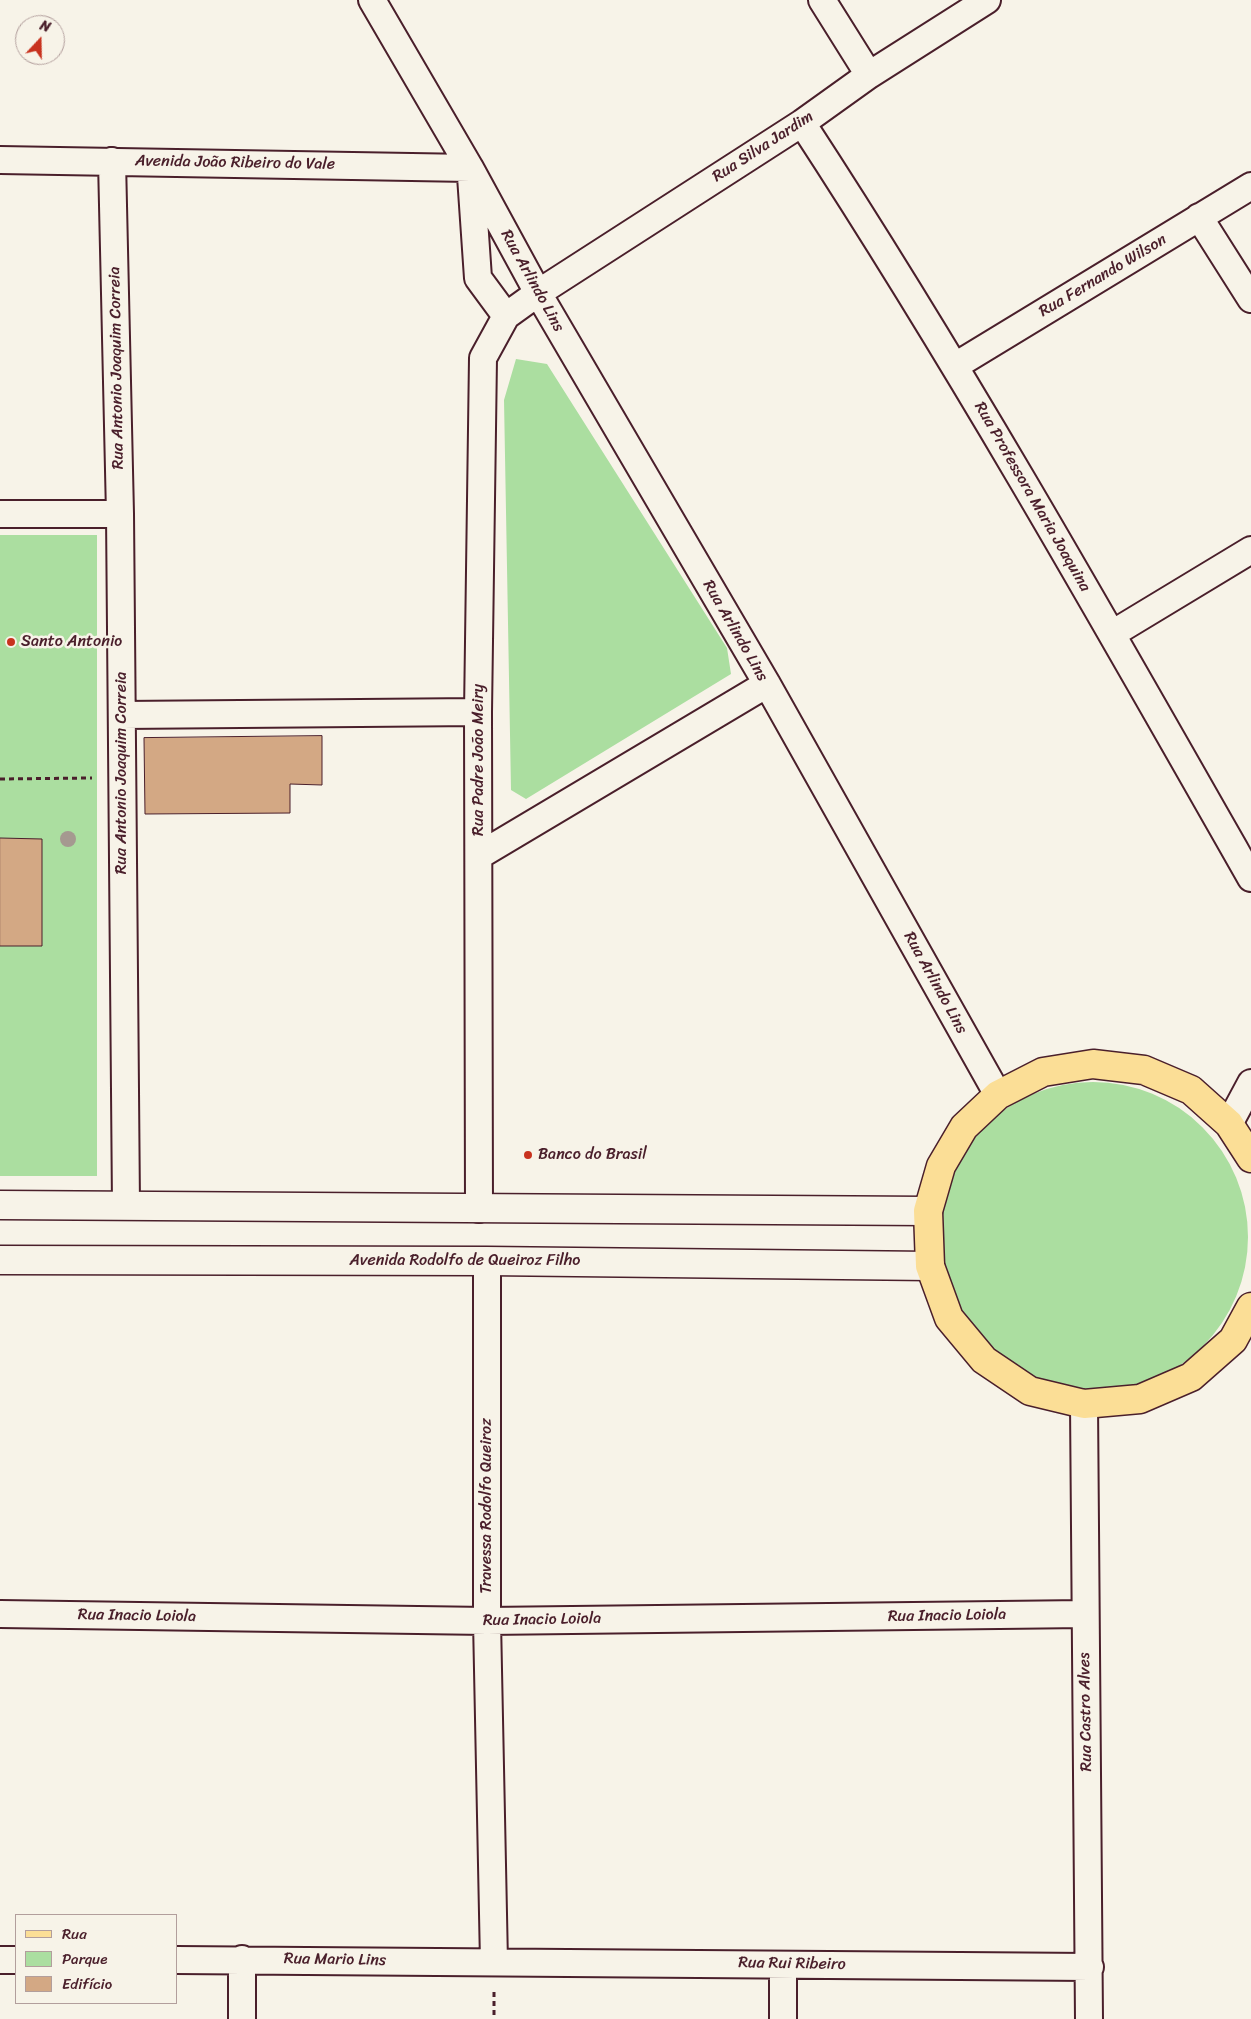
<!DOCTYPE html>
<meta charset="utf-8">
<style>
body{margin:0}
#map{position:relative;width:1251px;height:2019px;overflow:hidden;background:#f7f3e8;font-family:Sriracha,sans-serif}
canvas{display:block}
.legend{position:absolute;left:15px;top:1914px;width:162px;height:90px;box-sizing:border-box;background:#f7f3e8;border:1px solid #b29e9c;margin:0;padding:6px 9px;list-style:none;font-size:15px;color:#4a1f2b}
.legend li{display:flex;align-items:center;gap:10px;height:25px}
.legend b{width:25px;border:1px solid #b29e9c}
.north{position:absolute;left:15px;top:15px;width:50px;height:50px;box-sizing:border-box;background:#f7f3e8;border:1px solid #b29e9c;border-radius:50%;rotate:21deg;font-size:14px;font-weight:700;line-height:20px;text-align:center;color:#4a1f2b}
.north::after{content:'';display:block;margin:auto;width:18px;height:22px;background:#c8321e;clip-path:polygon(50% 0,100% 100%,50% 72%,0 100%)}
</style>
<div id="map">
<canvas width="1251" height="2019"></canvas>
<ul class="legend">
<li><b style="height:6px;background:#fbde96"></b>Rua</li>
<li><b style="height:14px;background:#abdea0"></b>Parque</li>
<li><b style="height:14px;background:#d3a884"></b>Edifício</li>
</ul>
<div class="north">N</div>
</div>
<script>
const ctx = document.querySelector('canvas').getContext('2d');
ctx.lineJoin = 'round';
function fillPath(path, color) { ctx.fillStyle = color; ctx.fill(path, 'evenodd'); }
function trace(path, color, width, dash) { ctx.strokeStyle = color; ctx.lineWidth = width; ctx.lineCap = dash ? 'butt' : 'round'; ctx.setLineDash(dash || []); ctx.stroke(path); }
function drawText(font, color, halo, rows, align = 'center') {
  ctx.font = font + ' Sriracha,sans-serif'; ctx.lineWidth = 5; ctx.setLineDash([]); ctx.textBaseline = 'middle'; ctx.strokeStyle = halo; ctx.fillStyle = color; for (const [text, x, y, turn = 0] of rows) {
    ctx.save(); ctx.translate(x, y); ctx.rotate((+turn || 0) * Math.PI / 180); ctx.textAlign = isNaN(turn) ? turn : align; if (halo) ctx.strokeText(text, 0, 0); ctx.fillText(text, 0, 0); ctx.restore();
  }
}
fillPath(new Path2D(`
 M 516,359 L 547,364 L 727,648 L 731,674 L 526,799 L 511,790 L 504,400 Z
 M 0,535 L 97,535 L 97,1176 L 0,1176 Z
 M938 1237a155 155 0 1 1 310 0a155 155 0 1 1-310 0Z`), '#abdea0');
const building = new Path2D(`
 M 322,736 L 322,785 L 290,784 L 290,813 L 145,814 L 144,738 Z
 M 0,838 L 42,839 L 42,946 L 0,946 Z`);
fillPath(building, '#d3a884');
trace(building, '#4a1f2b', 1);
const street = new Path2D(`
 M 372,0 L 470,168 L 538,293 L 767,684 L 998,1095
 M 822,0 L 869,75
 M 802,123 C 962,368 1106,623 1251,878
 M 0,160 L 470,168
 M 112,161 L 120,514 L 126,1206
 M 471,176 L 478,278 L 506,316
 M 1199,217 L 1251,299
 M 955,366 L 1251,186
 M 0,514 L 120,514
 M 1112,634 L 1251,550
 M 122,715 L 478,712
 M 480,855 L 767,684
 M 1229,1124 L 1251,1083
 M 479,1209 L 478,712 L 483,358 L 506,316 L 538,293 L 802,123 L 869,75 L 987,0
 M 487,1261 L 487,1621 L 494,1962
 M 1084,1404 L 1089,2019
 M 0,1614 L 487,1621 L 1084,1614
 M 242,1959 L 242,2019
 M 0,1960 L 16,1960
 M 176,1960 L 1090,1967
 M 783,1965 L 783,2019`);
const secondary = new Path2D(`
 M 0,1205 L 928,1211
 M 0,1260 L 487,1261 L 930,1266`);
const primary = new Path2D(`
 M 1251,1158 L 1229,1124 L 1191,1090 L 1144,1070 L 1093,1064 L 1043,1072 L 998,1095 L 964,1127 L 941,1166 L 928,1211 L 930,1266 L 949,1318 L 984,1360 L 1030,1391 L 1084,1404 L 1140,1399 L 1191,1377 L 1233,1340 L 1251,1307`);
trace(street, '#4a1f2b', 30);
trace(secondary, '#4a1f2b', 31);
trace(primary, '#4a1f2b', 31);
trace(new Path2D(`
 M 0,779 L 92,778
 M 494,1992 L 494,2019`), '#4a1f2b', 3, [5, 4]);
trace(street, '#f7f3e8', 26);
trace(secondary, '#f7f3e8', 28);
trace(primary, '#fbde96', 28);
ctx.fillStyle = '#a59990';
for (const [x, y] of [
 [68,839]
]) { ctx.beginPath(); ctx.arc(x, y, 8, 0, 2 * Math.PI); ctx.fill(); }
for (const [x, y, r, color] of [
 [11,642,5,"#c8321e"],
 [528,1155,5,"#c8321e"]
]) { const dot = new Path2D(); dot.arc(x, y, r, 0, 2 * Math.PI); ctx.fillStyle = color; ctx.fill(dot); trace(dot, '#f7f3e8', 2); }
drawText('16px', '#4a1f2b', '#f7f3e8', [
 ["Rua Silva Jardim",763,147,-33],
 ["Avenida João Ribeiro do Vale",235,163,1],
 ["Rua Fernando Wilson",1103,276,-31],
 ["Rua Arlindo Lins",532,281,61],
 ["Rua Antonio Joaquim Correia",117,368,-91],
 ["Rua Professora Maria Joaquina",1032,497,60],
 ["Rua Arlindo Lins",735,631,60],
 ["Rua Padre João Meiry",479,760,-90],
 ["Rua Antonio Joaquim Correia",122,773,-90],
 ["Rua Arlindo Lins",935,983,61],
 ["Avenida Rodolfo de Queiroz Filho",465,1261],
 ["Travessa Rodolfo Queiroz",487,1506,-90],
 ["Rua Inacio Loiola",137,1616,1],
 ["Rua Inacio Loiola",947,1616,-1],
 ["Rua Inacio Loiola",542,1620,-1],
 ["Rua Castro Alves",1086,1712,-91],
 ["Rua Mario Lins",335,1960,1],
 ["Rua Rui Ribeiro",792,1964,1]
]);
drawText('16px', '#4a1f2b', '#f7f3e8', [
 ["Santo Antonio",21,642],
 ["Banco do Brasil",538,1155]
], 'left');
</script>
